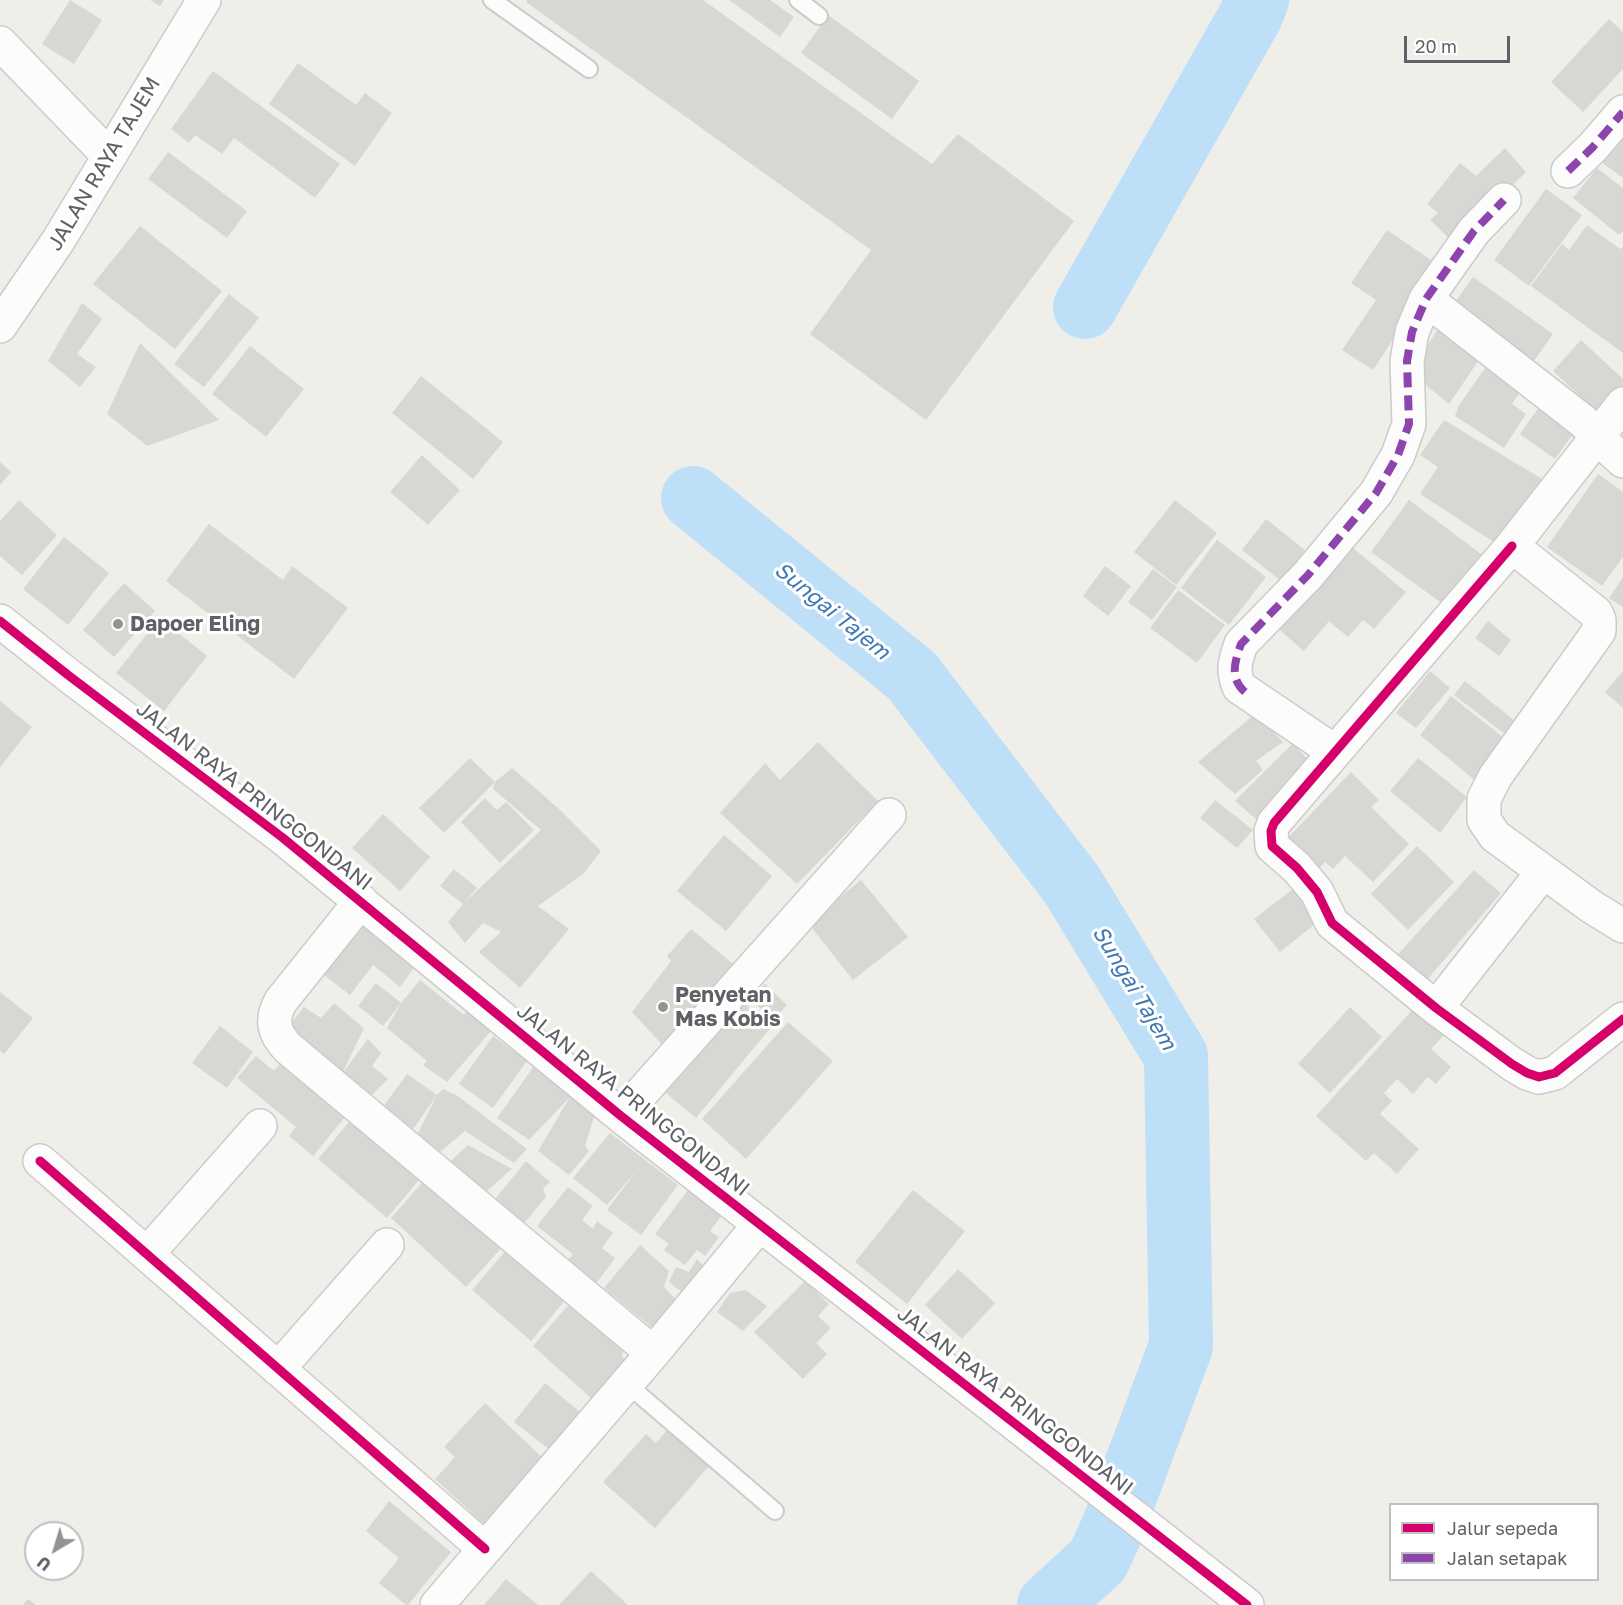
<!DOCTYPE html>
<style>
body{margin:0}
#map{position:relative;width:1623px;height:1605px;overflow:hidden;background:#efeee9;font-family:"Golos Text",sans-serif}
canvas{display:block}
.legend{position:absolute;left:1389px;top:1503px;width:210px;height:78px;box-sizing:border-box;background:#fff;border:2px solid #bfc0c2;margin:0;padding:8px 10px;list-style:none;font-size:18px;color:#5e6267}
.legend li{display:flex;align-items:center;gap:12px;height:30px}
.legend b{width:30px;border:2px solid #bfc0c2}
.north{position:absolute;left:24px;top:1521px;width:60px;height:60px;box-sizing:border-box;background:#fff;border:2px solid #bfc0c2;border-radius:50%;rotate:218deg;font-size:16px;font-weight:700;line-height:24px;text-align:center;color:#5e6267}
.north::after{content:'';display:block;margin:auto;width:21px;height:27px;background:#919394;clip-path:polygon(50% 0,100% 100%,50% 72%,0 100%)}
.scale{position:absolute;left:1404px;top:36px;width:106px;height:27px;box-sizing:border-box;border:3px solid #5e6267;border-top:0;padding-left:8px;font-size:18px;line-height:21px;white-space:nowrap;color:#5e6267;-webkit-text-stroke:4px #fff;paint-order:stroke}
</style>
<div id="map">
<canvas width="1623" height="1605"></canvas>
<ul class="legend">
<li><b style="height:8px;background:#d6006c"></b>Jalur sepeda</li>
<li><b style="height:8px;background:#8e44ad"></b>Jalan setapak</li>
</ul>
<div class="north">U</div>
<div class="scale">20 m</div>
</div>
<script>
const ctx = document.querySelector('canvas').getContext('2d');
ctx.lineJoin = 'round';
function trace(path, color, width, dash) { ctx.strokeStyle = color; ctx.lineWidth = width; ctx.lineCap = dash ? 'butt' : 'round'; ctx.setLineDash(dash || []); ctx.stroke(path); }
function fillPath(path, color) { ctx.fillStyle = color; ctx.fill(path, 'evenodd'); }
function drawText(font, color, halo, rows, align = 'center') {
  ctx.font = font + ' "Golos Text",sans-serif'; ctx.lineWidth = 6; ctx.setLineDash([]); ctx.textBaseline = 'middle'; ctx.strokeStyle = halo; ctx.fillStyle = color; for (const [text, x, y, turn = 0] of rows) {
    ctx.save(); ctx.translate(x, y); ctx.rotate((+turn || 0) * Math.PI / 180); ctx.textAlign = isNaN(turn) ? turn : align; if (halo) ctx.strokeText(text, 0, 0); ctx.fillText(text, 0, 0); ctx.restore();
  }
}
trace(new Path2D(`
 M 1085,307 L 1250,17 L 1257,0
 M 693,498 L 912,676 L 1072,885 L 1176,1056 L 1181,1346 L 1114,1525 L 1098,1560 L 1049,1605`), '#bddff8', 64);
fillPath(new Path2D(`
 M 70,0 L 102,20 L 74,64 L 42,44 Z
 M 150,0 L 164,0 L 160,6 Z
 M 527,0 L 703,0 L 932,164 L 958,134 L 1074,221 L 926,420 L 810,334 L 871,250 L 526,2 Z
 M 729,0 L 770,0 L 794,17 L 780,37 Z
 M 828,15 L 919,81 L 892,119 L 801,53 Z
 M 1609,19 L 1623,32 L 1623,69 L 1583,112 L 1551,82 Z
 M 298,63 L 356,105 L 365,93 L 392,113 L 355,166 L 269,104 Z
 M 213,71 L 340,164 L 315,198 L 234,138 L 222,154 L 195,135 L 189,143 L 171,129 Z
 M 1623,124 L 1623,178 L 1597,159 Z
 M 1505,148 L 1526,172 L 1454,243 L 1430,220 L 1438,213 L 1427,204 L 1460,163 L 1476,176 Z
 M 168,152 L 247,211 L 227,238 L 148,179 Z
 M 1597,168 L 1623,188 L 1623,231 L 1619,235 L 1573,198 Z
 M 1546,189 L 1582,215 L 1529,286 L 1494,260 Z
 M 1587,225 L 1620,249 L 1623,247 L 1623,353 L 1531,286 L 1562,244 L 1569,250 Z
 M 140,226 L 222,291 L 175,349 L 93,284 Z
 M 1387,230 L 1437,264 L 1411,312 L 1373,370 L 1342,350 L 1376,300 L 1351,283 Z
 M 1473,277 L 1553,334 L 1531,365 L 1451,308 Z
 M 229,294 L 259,318 L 204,387 L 174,364 Z
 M 82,303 L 102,319 L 77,354 L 96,367 L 80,387 L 48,361 Z
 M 1440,326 L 1481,357 L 1449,404 L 1410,372 Z
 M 1581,340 L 1623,379 L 1623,390 L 1600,415 L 1553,371 Z
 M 140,343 L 219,420 L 147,446 L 107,414 Z
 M 250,346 L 304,389 L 266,437 L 212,394 Z
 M 1493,357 L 1528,380 L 1512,404 L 1526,414 L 1504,448 L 1455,416 L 1459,405 Z
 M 421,376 L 503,442 L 473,479 L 392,413 Z
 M 1544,400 L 1579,426 L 1555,459 L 1520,434 Z
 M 1444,420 L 1547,482 L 1503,548 L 1420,494 L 1438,467 L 1420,455 Z
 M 422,455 L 460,490 L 428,525 L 390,492 Z
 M 0,462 L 11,472 L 0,485 Z
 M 1598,474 L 1623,492 L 1623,557 L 1602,586 L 1547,547 Z
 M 19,500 L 57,535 L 22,575 L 0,556 L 0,521 Z
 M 1175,500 L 1217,533 L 1176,585 L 1134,552 Z
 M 1409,500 L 1485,557 L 1447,607 L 1371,552 Z
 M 1266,519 L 1305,550 L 1281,581 L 1242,550 Z
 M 209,524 L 283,580 L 292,566 L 348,608 L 294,679 L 166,581 Z
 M 64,537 L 109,573 L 68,625 L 23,589 Z
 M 1217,540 L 1266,577 L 1229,625 L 1181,588 Z
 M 1346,542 L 1406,592 L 1374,629 L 1363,620 L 1348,637 L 1329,621 L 1304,651 L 1275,626 Z
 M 1105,566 L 1131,586 L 1108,616 L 1083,596 Z
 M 1153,569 L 1177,587 L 1152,620 L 1128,602 Z
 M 1623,577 L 1623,607 L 1609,598 Z
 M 124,583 L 155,611 L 114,657 L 83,630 Z
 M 1178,590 L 1225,625 L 1197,663 L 1150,628 Z
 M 160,618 L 207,656 L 164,711 L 116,673 Z
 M 1488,621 L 1511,640 L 1499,656 L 1475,638 Z
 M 1430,671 L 1450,688 L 1416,728 L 1396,713 Z
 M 1623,671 L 1623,708 L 1605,692 Z
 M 1465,681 L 1524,728 L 1514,741 L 1454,695 Z
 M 1451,696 L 1509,742 L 1477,782 L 1420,735 Z
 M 0,701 L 32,727 L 0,767 Z
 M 1256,713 L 1283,742 L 1256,761 L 1263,770 L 1235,794 L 1198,762 Z
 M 818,742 L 878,801 L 797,884 L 720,813 L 765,763 L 780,780 Z
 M 1293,743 L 1315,768 L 1263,825 L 1235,801 Z
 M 470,758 L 495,782 L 444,833 L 419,808 Z
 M 1418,758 L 1467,797 L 1440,833 L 1390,791 Z
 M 512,768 L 559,809 L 601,851 L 583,874 L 538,906 L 569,929 L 520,988 L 479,952 L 501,932 L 483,923 L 465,943 L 448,922 L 463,904 L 541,830 L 493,789 L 495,782 Z
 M 1351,772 L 1379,800 L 1371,807 L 1409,844 L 1373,882 L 1345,856 L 1333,869 L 1325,862 L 1309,879 L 1278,848 Z
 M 485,798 L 497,810 L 506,802 L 534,830 L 500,863 L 461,822 Z
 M 1215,800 L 1253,830 L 1237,848 L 1200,818 Z
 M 383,814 L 430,857 L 400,891 L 352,848 Z
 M 724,835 L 772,876 L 726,931 L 677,891 Z
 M 1417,846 L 1454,882 L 1408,930 L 1371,894 Z
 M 454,869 L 477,888 L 463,904 L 440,886 Z
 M 1474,870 L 1501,893 L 1421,987 L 1391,962 Z
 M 861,880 L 908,937 L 853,980 L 808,923 Z
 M 1294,888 L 1320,920 L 1280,952 L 1254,919 Z
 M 364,925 L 416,965 L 400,987 L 373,965 L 350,995 L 324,975 Z
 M 691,929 L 738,968 L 714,996 L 696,981 L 711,995 L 685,1018 L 688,1029 L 666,1049 L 632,1012 L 671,961 L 667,956 Z
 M 420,980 L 464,1015 L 466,1012 L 491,1031 L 447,1082 L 423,1065 L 427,1061 L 387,1028 L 401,1003 Z
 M 376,983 L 401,1003 L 383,1026 L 358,1006 Z
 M 765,984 L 787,1005 L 773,1020 L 751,999 Z
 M 0,992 L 33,1018 L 4,1054 L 0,1051 Z
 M 736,996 L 772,1026 L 696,1118 L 660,1088 Z
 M 334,1003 L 364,1028 L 342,1074 L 286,1030 L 304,1007 L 321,1018 Z
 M 1416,1006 L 1446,1033 L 1431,1049 L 1451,1067 L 1436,1084 L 1428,1077 L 1413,1094 L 1397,1079 L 1384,1093 L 1392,1101 L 1380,1114 L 1419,1149 L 1397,1174 L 1374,1153 L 1366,1161 L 1316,1116 Z
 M 1350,1007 L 1382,1037 L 1330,1093 L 1298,1064 Z
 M 788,1022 L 833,1061 L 746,1159 L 702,1119 Z
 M 220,1026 L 253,1052 L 227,1088 L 192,1063 Z
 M 493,1036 L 527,1061 L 493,1108 L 459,1084 Z
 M 368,1039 L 381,1053 L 372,1066 L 388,1079 L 372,1095 L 342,1074 Z
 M 256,1056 L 274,1071 L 284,1059 L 349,1112 L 313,1156 L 289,1136 L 296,1127 L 237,1078 Z
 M 534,1066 L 594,1117 L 585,1146 L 589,1151 L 569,1175 L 538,1151 L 570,1097 L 529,1140 L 497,1118 Z
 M 407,1074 L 437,1095 L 443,1089 L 458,1096 L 527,1149 L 514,1163 L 465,1131 L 439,1153 L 417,1135 L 437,1095 L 413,1129 L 383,1107 Z
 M 355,1115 L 424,1174 L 387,1218 L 318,1159 Z
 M 610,1133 L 678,1185 L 641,1235 L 607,1210 L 637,1170 L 607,1205 L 573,1178 Z
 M 468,1145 L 512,1169 L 481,1196 L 443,1168 Z
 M 526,1161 L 550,1182 L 543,1189 L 546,1197 L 521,1227 L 491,1204 Z
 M 428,1176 L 504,1245 L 466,1287 L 391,1218 Z
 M 568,1187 L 593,1206 L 582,1220 L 593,1229 L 597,1221 L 613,1233 L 602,1248 L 615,1258 L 593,1288 L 563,1266 L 573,1254 L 537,1226 Z
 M 688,1190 L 722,1215 L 710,1231 L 719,1237 L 705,1256 L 697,1250 L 685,1265 L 664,1250 L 669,1244 L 655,1234 Z
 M 913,1190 L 965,1231 L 907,1304 L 855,1262 Z
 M 640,1245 L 669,1271 L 664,1287 L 681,1305 L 661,1335 L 604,1288 Z
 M 508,1248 L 567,1298 L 531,1341 L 472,1290 Z
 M 697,1259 L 706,1269 L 687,1296 L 669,1282 L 676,1267 L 689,1272 Z
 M 958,1269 L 995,1303 L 962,1339 L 925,1305 Z
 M 805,1281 L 829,1304 L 818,1316 L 831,1328 L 816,1343 L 827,1354 L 803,1379 L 754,1332 Z
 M 746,1290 L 767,1306 L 743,1331 L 717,1312 L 730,1293 Z
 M 576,1296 L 625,1340 L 622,1357 L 625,1360 L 592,1399 L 533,1346 Z
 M 545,1383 L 584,1415 L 554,1453 L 514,1422 Z
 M 485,1403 L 547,1462 L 487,1527 L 435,1479 L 455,1457 L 444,1447 Z
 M 668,1429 L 709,1466 L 655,1528 L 603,1482 L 646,1434 L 656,1443 Z
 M 389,1501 L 451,1552 L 408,1605 L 406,1605 L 379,1583 L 399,1558 L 366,1531 Z
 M 591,1571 L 628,1605 L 559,1605 Z
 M 506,1579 L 538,1605 L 484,1605 Z
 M 28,1599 L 36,1605 L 23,1605 Z`), '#d8d7d4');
const lane = new Path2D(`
 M 492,0 L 589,69
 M 798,0 L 819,16
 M 627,1384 L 775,1511`);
const street = new Path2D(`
 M 0,43 L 109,156
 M 1568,171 L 1593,147 L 1623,112
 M 1426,299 L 1584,422 L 1598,438 L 1623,461
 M 1623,404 L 1512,546 L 1596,613 L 1599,620 L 1599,631 L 1495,777 L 1484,799 L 1484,820 L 1495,836 L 1592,907 L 1623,926
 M 1512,546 L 1274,823 L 1271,831 L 1272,846 L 1297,868 L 1317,892 L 1332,923 L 1436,1008 L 1512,1064 L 1527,1073 L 1539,1077 L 1555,1073 L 1623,1019
 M 0,621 L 68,675 L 283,838 L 621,1116 L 1247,1605
 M 1335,752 L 1239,687 C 1232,669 1235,662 1241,644 L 1308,575 L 1376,493 L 1398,455 L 1409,424 L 1407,361 L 1412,332 L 1426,299 L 1474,231 L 1504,200
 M 361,901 L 281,1001 C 270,1020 274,1033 288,1048 L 653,1353
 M 1436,1008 L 1543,872
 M 621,1116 L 889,815
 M 40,1161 L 485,1549
 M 147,1254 L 260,1126
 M 278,1369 L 387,1245
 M 437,1605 L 653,1353 L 760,1224`);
const secondary = new Path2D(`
 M 0,326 L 58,241 L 204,0`);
trace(lane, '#cbcbcb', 20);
trace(street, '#cbcbcb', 36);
trace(secondary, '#cbcbc9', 36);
trace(lane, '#fdfcfc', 16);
trace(street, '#fdfcfc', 33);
trace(secondary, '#fdfcfc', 33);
trace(new Path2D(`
 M 1568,171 L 1593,147 L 1623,112
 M 1245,692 C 1229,678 1235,661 1241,644 L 1308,575 L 1376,493 L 1398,455 L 1409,424 L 1407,361 L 1412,332 L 1426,299 L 1474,231 L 1504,200`), '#8e44ad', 8, [15, 8]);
trace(new Path2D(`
 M 1512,546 L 1274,823 L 1271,831 L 1272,846 L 1297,868 L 1317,892 L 1332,923 L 1436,1008 L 1512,1064 L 1527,1073 L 1539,1077 L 1555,1073 L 1623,1019
 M 0,621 L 68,675 L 283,838 L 621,1116 L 1247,1605
 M 40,1161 L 485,1549`), '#d6006c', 9);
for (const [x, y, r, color] of [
 [118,624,6,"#919394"],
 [663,1007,6,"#919394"]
]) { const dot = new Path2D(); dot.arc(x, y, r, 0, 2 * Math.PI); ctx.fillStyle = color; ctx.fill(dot); trace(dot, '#fff', 2); }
drawText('21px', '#5e6267', '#fff', [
 ["JALAN RAYA TAJEM",104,164,-59],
 ["JALAN RAYA PRINGGONDANI",254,796,38],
 ["JALAN RAYA PRINGGONDANI",633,1100,39],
 ["JALAN RAYA PRINGGONDANI",1015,1401,38]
]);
drawText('bold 21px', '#5e6267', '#fff', [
 ["Dapoer Eling",130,624],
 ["Penyetan",675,995],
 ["Mas Kobis",675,1019]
], 'left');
drawText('italic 22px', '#4179b6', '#fff', [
 ["Sungai Tajem",832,611,39],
 ["Sungai Tajem",1134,988,59]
]);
</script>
